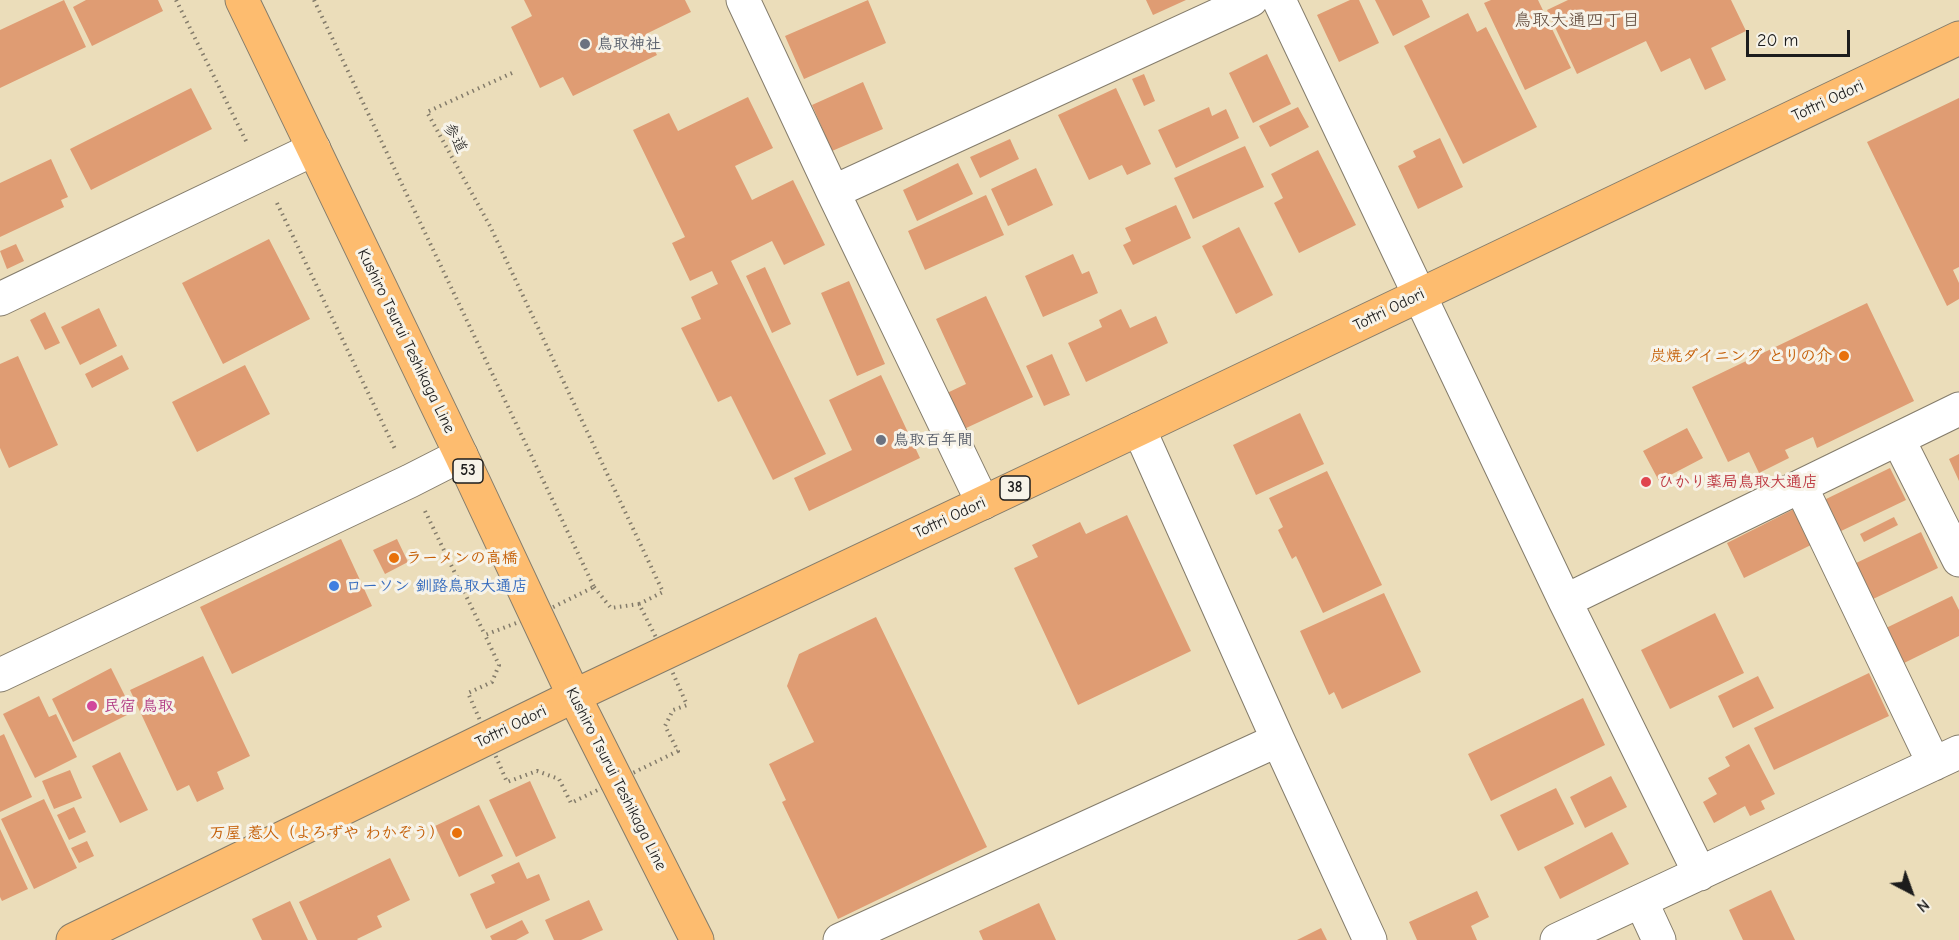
<!DOCTYPE html>
<meta charset="utf-8">
<style>
body{margin:0}
#map{position:relative;width:1959px;height:940px;overflow:hidden;background:#ebddba;font-family:"Comic Neue",sans-serif}
canvas{display:block}
.north{position:absolute;left:1881px;top:862px;width:60px;height:60px;-webkit-text-stroke:4px #f7f3e8;paint-order:stroke;rotate:139deg;font-size:16px;font-weight:700;line-height:24px;text-align:center;color:#1c1c1c}
.north::after{content:'';display:block;margin:auto;width:21px;height:27px;background:#1c1c1c;clip-path:polygon(50% 0,100% 100%,50% 72%,0 100%)}
.scale{position:absolute;left:1746px;top:30px;width:104px;height:27px;box-sizing:border-box;border:3px solid #1c1c1c;border-top:0;padding-left:8px;font-size:18px;line-height:21px;white-space:nowrap;color:#1c1c1c;-webkit-text-stroke:4px #f7f3e8;paint-order:stroke}
</style>
<div id="map">
<canvas width="1959" height="940"></canvas>
<div class="north">N</div>
<div class="scale">20 m</div>
</div>
<script>
const ctx = document.querySelector('canvas').getContext('2d');
ctx.lineJoin = 'round';
function fillPath(path, color) { ctx.fillStyle = color; ctx.fill(path, 'evenodd'); }
function trace(path, color, width, dash) { ctx.strokeStyle = color; ctx.lineWidth = width; ctx.lineCap = dash ? 'butt' : 'round'; ctx.setLineDash(dash || []); ctx.stroke(path); }
function drawText(font, color, halo, rows, align = 'center') {
  ctx.font = font + ' "Comic Neue","Klee One",sans-serif'; ctx.lineWidth = 6; ctx.setLineDash([]); ctx.textBaseline = 'middle'; ctx.strokeStyle = halo; ctx.fillStyle = color; for (const [text, x, y, turn = 0] of rows) {
    ctx.save(); ctx.translate(x, y); ctx.rotate((+turn || 0) * Math.PI / 180); ctx.textAlign = isNaN(turn) ? turn : align; if (halo) ctx.strokeText(text, 0, 0); ctx.fillText(text, 0, 0); ctx.restore();
  }
}
fillPath(new Path2D(`
 M 64,0 L 86,47 L 0,88 L 0,30 Z
 M 86,0 L 158,0 L 163,11 L 92,46 L 73,7 Z
 M 524,0 L 685,0 L 691,12 L 646,34 L 657,55 L 573,96 L 563,77 L 540,88 L 511,27 L 532,16 Z
 M 868,0 L 886,43 L 804,79 L 785,36 Z
 M 1146,0 L 1186,0 L 1153,15 Z
 M 1350,0 L 1359,0 L 1379,43 L 1339,62 L 1317,15 Z
 M 1375,0 L 1422,0 L 1430,17 L 1393,36 Z
 M 1491,0 L 1538,0 L 1571,68 L 1525,90 L 1484,3 Z
 M 1568,0 L 1731,0 L 1746,31 L 1711,48 L 1726,80 L 1705,90 L 1690,58 L 1661,72 L 1646,41 L 1577,74 L 1547,10 Z
 M 1468,13 L 1477,32 L 1486,27 L 1537,127 L 1463,164 L 1404,46 Z
 M 1267,54 L 1291,104 L 1253,123 L 1229,73 Z
 M 1144,74 L 1155,101 L 1144,106 L 1132,79 Z
 M 863,82 L 883,129 L 832,151 L 812,105 Z
 M 191,88 L 212,129 L 91,190 L 70,149 Z
 M 1116,88 L 1151,164 L 1127,175 L 1122,165 L 1089,180 L 1058,115 Z
 M 748,97 L 773,148 L 735,166 L 752,200 L 793,180 L 825,245 L 784,265 L 772,241 L 731,261 L 826,454 L 773,480 L 731,396 L 718,402 L 681,328 L 701,319 L 691,297 L 718,284 L 712,271 L 690,281 L 672,243 L 685,237 L 633,130 L 669,113 L 678,131 Z
 M 1959,98 L 1959,267 L 1953,270 L 1959,283 L 1959,299 L 1947,306 L 1867,142 Z
 M 1209,107 L 1212,116 L 1226,109 L 1239,138 L 1176,168 L 1158,130 Z
 M 1298,107 L 1309,127 L 1270,147 L 1259,126 Z
 M 1440,138 L 1463,187 L 1418,209 L 1398,166 L 1416,157 L 1413,151 Z
 M 1010,139 L 1019,159 L 980,178 L 970,157 Z
 M 1245,146 L 1264,187 L 1193,219 L 1174,178 Z
 M 1318,150 L 1356,225 L 1299,253 L 1274,203 L 1283,198 L 1271,174 Z
 M 51,159 L 68,197 L 61,200 L 64,207 L 0,237 L 0,183 Z
 M 958,163 L 973,194 L 917,221 L 903,190 Z
 M 1036,168 L 1053,205 L 1008,226 L 991,189 Z
 M 986,195 L 1004,235 L 925,270 L 908,231 Z
 M 1176,205 L 1191,238 L 1133,265 L 1123,245 L 1131,241 L 1125,228 Z
 M 1239,227 L 1273,295 L 1236,314 L 1202,246 Z
 M 269,239 L 310,319 L 223,364 L 182,283 Z
 M 16,244 L 24,261 L 7,269 L 0,251 Z
 M 1073,254 L 1082,274 L 1089,271 L 1098,293 L 1043,317 L 1025,276 Z
 M 765,267 L 791,324 L 772,333 L 746,276 Z
 M 849,281 L 885,364 L 857,376 L 821,293 Z
 M 986,296 L 1033,397 L 964,429 L 947,393 L 966,384 L 936,319 Z
 M 1867,303 L 1914,401 L 1817,448 L 1813,437 L 1785,450 L 1789,458 L 1759,473 L 1749,452 L 1728,462 L 1692,387 Z
 M 99,308 L 117,346 L 80,365 L 61,327 Z
 M 1121,309 L 1130,328 L 1156,316 L 1168,343 L 1086,382 L 1068,343 L 1102,327 L 1099,320 Z
 M 45,312 L 60,343 L 45,350 L 30,320 Z
 M 1052,354 L 1070,395 L 1044,406 L 1026,366 Z
 M 122,355 L 129,369 L 92,388 L 85,374 Z
 M 18,356 L 58,445 L 9,468 L 0,448 L 0,364 Z
 M 245,365 L 270,414 L 197,452 L 172,402 Z
 M 881,375 L 920,458 L 809,511 L 794,478 L 852,450 L 829,400 Z
 M 1300,413 L 1324,464 L 1256,495 L 1233,445 Z
 M 1687,428 L 1703,458 L 1659,481 L 1643,451 Z
 M 1959,454 L 1959,481 L 1949,459 Z
 M 1890,468 L 1906,500 L 1839,532 L 1824,500 Z
 M 1327,471 L 1382,585 L 1323,613 L 1296,556 L 1292,559 L 1278,530 L 1283,527 L 1269,498 Z
 M 1798,507 L 1815,543 L 1744,578 L 1727,543 Z
 M 1127,515 L 1191,651 L 1078,705 L 1014,568 L 1038,557 L 1032,545 L 1080,522 L 1086,534 Z
 M 1894,517 L 1898,525 L 1864,542 L 1860,534 Z
 M 1921,532 L 1938,568 L 1871,600 L 1854,564 Z
 M 341,539 L 372,606 L 232,674 L 200,607 Z
 M 397,539 L 408,562 L 385,574 L 373,550 Z
 M 1384,593 L 1421,672 L 1342,709 L 1334,692 L 1329,695 L 1300,631 Z
 M 1952,596 L 1959,610 L 1959,636 L 1902,664 L 1886,628 Z
 M 1715,613 L 1744,673 L 1670,709 L 1641,650 Z
 M 876,617 L 987,847 L 838,919 L 782,802 L 786,800 L 769,764 L 814,742 L 787,686 L 799,654 Z
 M 203,656 L 250,756 L 217,772 L 224,789 L 197,802 L 189,785 L 177,791 L 130,690 Z
 M 111,668 L 133,712 L 73,742 L 52,699 Z
 M 1869,673 L 1889,716 L 1774,770 L 1754,728 Z
 M 1758,676 L 1774,708 L 1733,728 L 1718,696 Z
 M 39,696 L 49,717 L 56,714 L 77,757 L 35,778 L 3,714 Z
 M 1583,698 L 1605,745 L 1491,801 L 1468,754 Z
 M 4,734 L 32,797 L 0,812 L 0,736 Z
 M 1749,744 L 1775,794 L 1761,801 L 1765,809 L 1750,816 L 1745,806 L 1714,823 L 1703,802 L 1717,794 L 1708,778 L 1730,766 L 1725,757 Z
 M 120,752 L 148,810 L 120,823 L 92,766 Z
 M 70,770 L 82,798 L 54,809 L 42,781 Z
 M 1611,776 L 1627,807 L 1585,828 L 1570,797 Z
 M 530,781 L 556,838 L 516,857 L 489,800 Z
 M 1556,788 L 1574,824 L 1518,851 L 1500,815 Z
 M 44,799 L 77,868 L 34,889 L 1,819 Z
 M 479,805 L 503,856 L 459,877 L 435,826 Z
 M 74,807 L 86,832 L 69,840 L 57,815 Z
 M 0,829 L 28,889 L 2,901 L 0,897 Z
 M 1612,832 L 1629,864 L 1560,899 L 1544,867 Z
 M 87,841 L 94,856 L 79,863 L 71,848 Z
 M 390,858 L 410,900 L 377,916 L 382,927 L 357,939 L 358,940 L 317,940 L 299,902 Z
 M 519,862 L 527,879 L 539,874 L 550,900 L 486,929 L 470,894 L 495,883 L 491,875 Z
 M 1771,890 L 1795,940 L 1743,940 L 1729,910 Z
 M 1477,891 L 1489,917 L 1471,926 L 1477,940 L 1417,940 L 1409,922 Z
 M 589,900 L 603,930 L 581,940 L 554,940 L 545,920 Z
 M 290,901 L 308,940 L 262,940 L 252,919 Z
 M 1039,903 L 1056,940 L 983,940 L 979,931 Z
 M 522,920 L 529,933 L 516,940 L 492,940 L 490,936 Z
 M 1321,928 L 1327,940 L 1297,940 Z`), '#df9c73');
const minor = new Path2D(`
 M 743,0 L 833,192 L 983,503
 M 1279,0 L 1565,601 L 1700,874
 M 833,192 L 1251,0
 M 0,299 L 314,149
 M 1139,429 L 1278,740 L 1370,940
 M 1898,439 L 1959,560
 M 1801,487 L 1934,764
 M 1565,601 L 1959,409
 M 0,675 L 410,481 L 461,455
 M 1641,901 L 1659,940
 M 840,940 L 1278,740
 M 1557,940 L 1959,752`);
const major = new Path2D(`
 M 242,0 L 461,455 L 574,696 L 697,940`);
const highway = new Path2D(`
 M 73,940 L 574,696 L 1139,429 L 1959,38`);
trace(minor, '#847c6b', 35);
trace(major, '#847c6b', 35);
trace(highway, '#847c6b', 35);
trace(new Path2D(`
 M 176,0 L 247,143
 M 314,0 L 594,587
 M 512,73 L 427,112 L 490,226 L 663,592 L 639,604
 M 277,203 L 396,451
 M 425,511 L 485,635
 M 594,587 L 611,608 L 639,604 L 664,653 L 687,705 L 673,710 L 665,726 L 678,751 L 571,803 L 559,779 L 537,771 L 507,782 L 468,693 L 492,682 L 499,665 L 485,635 L 537,615 Z`), '#847c6b', 4, [1.5, 4.5]);
trace(minor, '#fff', 33);
trace(major, '#fdbc6f', 33);
trace(highway, '#fdbc6f', 33);
for (const [x, y, r, color] of [
 [585,44,6,"#6b7280"],
 [1844,356,6,"#e8710a"],
 [881,440,6,"#6b7280"],
 [1646,482,6,"#e0444e"],
 [394,558,6,"#e8710a"],
 [334,586,6,"#3f7fe0"],
 [92,706,6,"#d1479c"],
 [457,833,6,"#e8710a"]
]) { const dot = new Path2D(); dot.arc(x, y, r, 0, 2 * Math.PI); ctx.fillStyle = color; ctx.fill(dot); trace(dot, '#f7f3e8', 2); }
for (const [x, y, w] of [
 [468,471,30],
 [1015,488,30]
]) { const box = new Path2D(); box.roundRect(x - w / 2, y - 12, w, 24, 4.5); ctx.fillStyle = '#f7f3e8'; ctx.fill(box); trace(box, '#1c1c1c', 1.5); }
drawText('bold 15px', '#1c1c1c', null, [
 ["53",468,471],
 ["38",1015,488]
]);
drawText('bold 16px', '#5b616d', '#f7f3e8', [
 ["鳥取神社",597,44],
 ["鳥取百年間",893,440]
], 'left');
drawText('16px', '#1c1c1c', '#f7f3e8', [
 ["Tottri Odori",1828,101,-25],
 ["参道",455,138,61],
 ["Tottri Odori",1389,310,-26],
 ["Kushiro Tsurui Teshikaga Line",406,341,64],
 ["Tottri Odori",950,518,-25],
 ["Tottri Odori",511,727,-26],
 ["Kushiro Tsurui Teshikaga Line",616,779,63]
]);
drawText('bold 16px', '#c56008', '#f7f3e8', [
 ["炭焼ダイニング とりの介",1832,356],
 ["ラーメンの高橋",406,558,"left"],
 ["万屋 惹人（よろずや わかぞう）",445,833]
], 'right');
drawText('bold 16px', '#be3a42', '#f7f3e8', [
 ["ひかり薬局鳥取大通店",1658,482]
], 'left');
drawText('bold 16px', '#366cbe', '#f7f3e8', [
 ["ローソン 釧路鳥取大通店",346,586]
], 'left');
drawText('bold 16px', '#b23c85', '#f7f3e8', [
 ["民宿 鳥取",104,706]
], 'left');
drawText('18px', '#60493a', '#f7f3e8', [
 ["鳥取大通四丁目",1577,21]
]);
</script>
